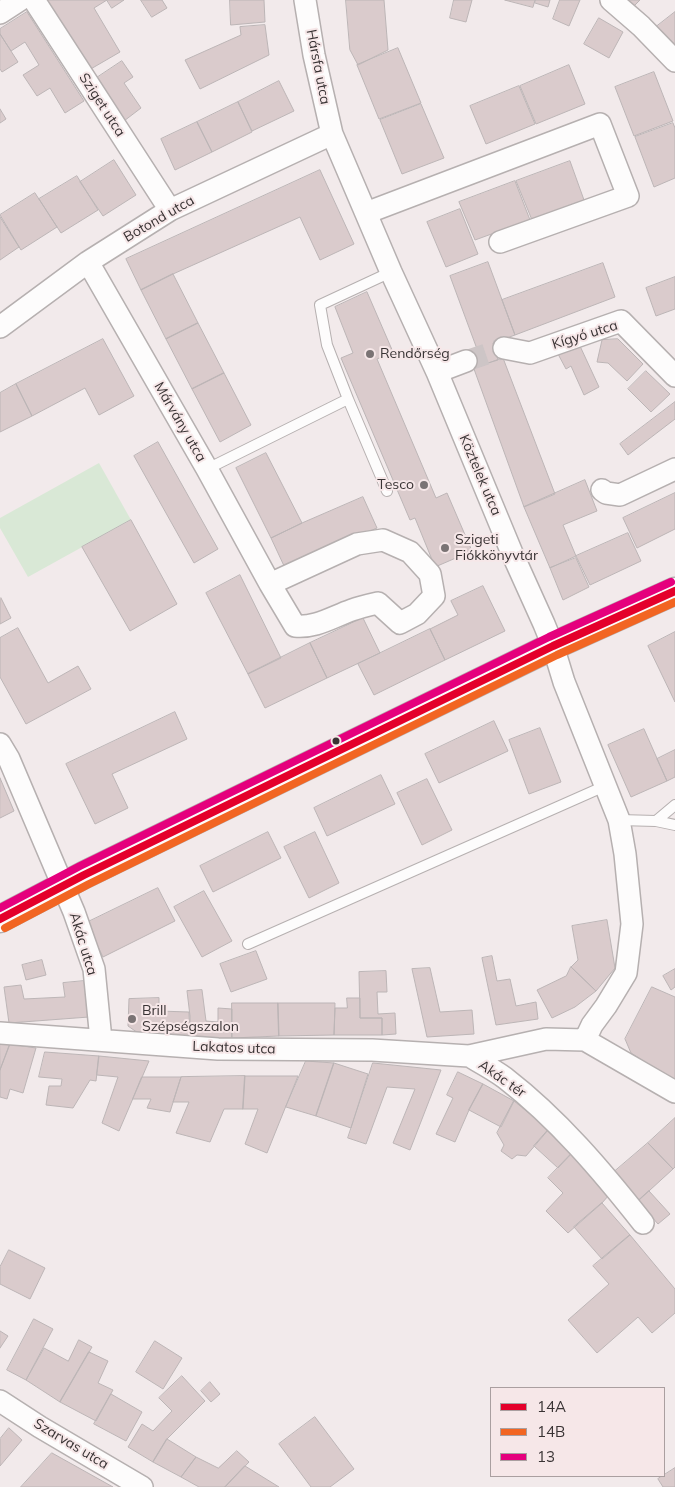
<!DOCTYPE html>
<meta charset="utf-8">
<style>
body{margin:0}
#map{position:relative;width:675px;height:1487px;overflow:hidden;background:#f2eaeb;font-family:Mulish,sans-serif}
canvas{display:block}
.legend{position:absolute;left:490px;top:1387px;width:175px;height:90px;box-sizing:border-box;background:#f6e7e8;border:1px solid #aa9fa0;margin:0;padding:6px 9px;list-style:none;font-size:15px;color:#393334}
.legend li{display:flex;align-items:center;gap:10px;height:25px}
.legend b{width:25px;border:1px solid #aa9fa0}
</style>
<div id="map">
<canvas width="675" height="1487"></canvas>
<ul class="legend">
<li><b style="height:6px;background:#e4002b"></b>14A</li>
<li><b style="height:6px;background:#f26522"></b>14B</li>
<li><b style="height:6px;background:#e5007d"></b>13</li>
</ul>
</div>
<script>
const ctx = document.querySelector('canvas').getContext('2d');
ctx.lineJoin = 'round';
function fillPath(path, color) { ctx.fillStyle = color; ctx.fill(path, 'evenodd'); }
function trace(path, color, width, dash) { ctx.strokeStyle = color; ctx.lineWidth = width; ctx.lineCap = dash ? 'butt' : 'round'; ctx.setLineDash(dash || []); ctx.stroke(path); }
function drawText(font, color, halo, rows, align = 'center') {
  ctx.font = font + ' Mulish,sans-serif'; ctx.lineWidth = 4; ctx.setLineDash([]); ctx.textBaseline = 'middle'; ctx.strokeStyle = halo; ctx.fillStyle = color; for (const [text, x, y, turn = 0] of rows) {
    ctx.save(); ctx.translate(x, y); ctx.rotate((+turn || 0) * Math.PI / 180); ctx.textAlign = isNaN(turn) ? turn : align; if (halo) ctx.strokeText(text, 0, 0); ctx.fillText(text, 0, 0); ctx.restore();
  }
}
fillPath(new Path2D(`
 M 99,463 L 131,520 L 28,577 L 0,528 L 0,518 Z`), '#d9e8d6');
const building = new Path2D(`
 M 48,0 L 107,0 L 94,8 L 120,52 L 89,70 L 47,1 Z
 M 107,0 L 124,0 L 112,8 Z
 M 141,0 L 162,0 L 167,8 L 152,17 Z
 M 230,0 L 264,0 L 265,22 L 231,25 Z
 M 346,0 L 384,0 L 388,50 L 358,65 L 350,50 Z
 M 454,0 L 472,0 L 466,22 L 450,18 Z
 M 505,0 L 535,0 L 533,7 Z
 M 536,0 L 550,0 L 548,7 L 535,3 Z
 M 560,0 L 580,0 L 569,26 L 553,19 Z
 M 626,0 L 640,0 L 633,7 Z
 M 27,12 L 84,101 L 65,113 L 50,88 L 37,96 L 23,75 L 39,65 L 25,42 L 11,51 L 0,34 L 0,29 Z
 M 675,12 L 675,50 L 656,27 Z
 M 599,18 L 623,32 L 609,58 L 584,44 Z
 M 265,25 L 269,55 L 200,89 L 185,60 L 241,35 L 240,27 Z
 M 0,34 L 18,62 L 2,72 L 0,69 Z
 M 398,48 L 421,103 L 379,119 L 357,65 Z
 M 122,61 L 133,77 L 124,83 L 141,108 L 124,121 L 95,79 Z
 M 569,65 L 585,104 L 536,124 L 520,86 Z
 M 654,72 L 673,121 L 634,136 L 615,87 Z
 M 279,81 L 294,111 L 252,131 L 238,102 Z
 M 519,86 L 535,124 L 486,144 L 470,106 Z
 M 238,102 L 252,132 L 212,152 L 197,122 Z
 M 421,104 L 444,158 L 402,174 L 380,120 Z
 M 0,109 L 6,119 L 0,123 Z
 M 197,122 L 212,152 L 175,170 L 161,139 Z
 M 673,123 L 675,128 L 675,178 L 654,187 L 635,137 Z
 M 114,160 L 136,195 L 103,216 L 80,182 Z
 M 570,161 L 584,200 L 532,220 L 516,181 Z
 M 320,170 L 354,244 L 320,260 L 300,217 L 173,274 L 141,290 L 126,259 Z
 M 77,176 L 98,210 L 61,233 L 39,199 Z
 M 515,181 L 530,220 L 475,240 L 459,202 Z
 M 35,193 L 57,227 L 21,250 L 0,215 Z
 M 460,209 L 478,254 L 446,267 L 427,222 Z
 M 0,217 L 19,247 L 0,260 Z
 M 488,262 L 515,335 L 493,343 L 498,360 L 488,363 L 481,348 L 477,349 L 450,276 Z
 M 603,263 L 615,297 L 515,335 L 502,300 Z
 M 173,274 L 198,323 L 166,339 L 141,290 Z
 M 675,277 L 675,309 L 656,316 L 646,288 Z
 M 367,292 L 393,352 L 377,359 L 436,498 L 447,493 L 472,551 L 435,567 L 415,518 L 410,520 L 341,358 L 353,353 L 335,307 Z
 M 198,323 L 224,373 L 192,389 L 166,339 Z
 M 103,339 L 134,396 L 99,415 L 85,388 L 32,416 L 16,384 Z
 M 618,339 L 643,364 L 627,381 L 608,363 L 597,362 L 602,340 Z
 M 580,346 L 599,387 L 584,395 L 571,366 L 566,369 L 558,354 Z
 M 503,358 L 555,494 L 524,507 L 474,369 Z
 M 646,371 L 670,394 L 651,412 L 628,389 Z
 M 224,373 L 251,425 L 220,442 L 192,389 Z
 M 16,384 L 32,416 L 0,432 L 0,393 Z
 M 675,402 L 675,419 L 628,455 L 620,444 Z
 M 158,442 L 218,549 L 194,563 L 134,456 Z
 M 266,453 L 302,523 L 271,538 L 236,468 Z
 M 585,480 L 597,511 L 563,525 L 576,556 L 550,568 L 524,507 Z
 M 675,493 L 675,529 L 637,548 L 623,518 Z
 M 363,497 L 377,528 L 285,568 L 271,538 L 302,523 Z
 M 131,520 L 177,604 L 130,631 L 82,547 Z
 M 628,533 L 641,561 L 590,585 L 576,556 Z
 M 576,558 L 589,587 L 563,600 L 550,568 Z
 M 240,575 L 281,658 L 248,674 L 206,593 Z
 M 483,586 L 505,631 L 445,660 L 430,629 L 458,615 L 451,601 Z
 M 1,598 L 11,618 L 0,624 L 0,599 Z
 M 363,618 L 380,653 L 327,678 L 310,643 Z
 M 18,628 L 48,683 L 78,666 L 91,689 L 26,724 L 0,677 L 0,638 Z
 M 430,629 L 445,660 L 374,695 L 358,664 Z
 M 675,632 L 675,702 L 648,646 Z
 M 310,643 L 327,678 L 265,708 L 248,674 Z
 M 175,712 L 187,739 L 112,774 L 128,808 L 95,824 L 66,764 Z
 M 494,721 L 508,751 L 439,783 L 425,754 Z
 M 540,728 L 561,782 L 529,794 L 509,740 Z
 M 644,729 L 667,781 L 631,797 L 608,745 Z
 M 675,750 L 675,777 L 667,781 L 657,759 Z
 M 381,775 L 395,804 L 327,836 L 314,808 Z
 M 0,778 L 14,811 L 0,818 Z
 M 427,779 L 452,830 L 422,845 L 397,793 Z
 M 268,832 L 281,858 L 213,892 L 200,866 Z
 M 315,832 L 339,883 L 309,898 L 284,847 Z
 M 158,888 L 175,921 L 103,957 L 86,923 Z
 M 204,891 L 232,941 L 202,957 L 174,907 Z
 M 607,920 L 615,968 L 596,991 L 571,967 L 578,960 L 572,926 Z
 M 256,951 L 267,979 L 231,992 L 220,964 Z
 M 492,956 L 497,981 L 510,979 L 516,1006 L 536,1002 L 538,1019 L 496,1025 L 482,958 Z
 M 42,960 L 46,975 L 26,980 L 22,965 Z
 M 571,967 L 596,991 L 575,1007 L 552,1018 L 537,990 L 566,976 Z
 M 430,968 L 440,1012 L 472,1010 L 474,1034 L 427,1037 L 412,969 Z
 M 675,969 L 675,987 L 671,990 L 663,976 Z
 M 386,971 L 387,992 L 377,992 L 378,1014 L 395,1013 L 396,1034 L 382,1035 L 382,1018 L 360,1018 L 359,972 Z
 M 84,981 L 89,1017 L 9,1023 L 4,987 L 21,985 L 24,999 L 65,997 L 63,983 Z
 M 652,987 L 675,997 L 675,1082 L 631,1053 L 625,1039 Z
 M 202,990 L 206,1021 L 218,1022 L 218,1008 L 232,1009 L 232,1038 L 190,1039 L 190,1016 L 187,991 Z
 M 159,998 L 159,1011 L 189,1012 L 190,1039 L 138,1033 L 128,1026 L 129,999 Z
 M 347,998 L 360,998 L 360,1018 L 382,1018 L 382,1035 L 334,1035 L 335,1008 L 347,1008 Z
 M 232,1003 L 278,1003 L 279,1036 L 232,1038 Z
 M 278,1003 L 335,1003 L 334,1035 L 279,1036 Z
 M 0,1042 L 10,1044 L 0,1070 Z
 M 10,1044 L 36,1048 L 23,1093 L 10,1089 L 7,1099 L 0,1097 L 0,1070 Z
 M 45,1052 L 99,1056 L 96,1081 L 90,1080 L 73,1108 L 46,1105 L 49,1086 L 61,1086 L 62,1079 L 39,1077 Z
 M 99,1056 L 149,1061 L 119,1131 L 102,1123 L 118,1077 L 97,1075 Z
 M 306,1061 L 334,1063 L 316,1116 L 286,1107 Z
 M 334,1063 L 368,1074 L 351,1128 L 316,1116 Z
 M 373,1063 L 441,1070 L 410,1150 L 393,1143 L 415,1089 L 387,1087 L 366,1144 L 348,1138 Z
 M 458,1072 L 483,1084 L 469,1110 L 455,1142 L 436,1134 L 453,1098 L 447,1095 Z
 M 245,1076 L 243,1109 L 224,1109 L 210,1142 L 176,1133 L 189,1102 L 173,1102 L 181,1077 Z
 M 245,1076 L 298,1076 L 267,1153 L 245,1144 L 258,1109 L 243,1109 Z
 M 142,1077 L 181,1077 L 170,1112 L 147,1108 L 151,1099 L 133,1099 Z
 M 483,1084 L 514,1101 L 501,1127 L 469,1110 Z
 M 514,1101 L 549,1129 L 526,1156 L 517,1155 L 512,1159 L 501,1151 L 504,1145 L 497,1133 Z
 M 675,1118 L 675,1167 L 673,1169 L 648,1143 Z
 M 549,1129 L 574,1151 L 558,1168 L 534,1146 Z
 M 648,1143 L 673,1169 L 638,1201 L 614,1172 Z
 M 574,1151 L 609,1195 L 602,1203 L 568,1233 L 546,1211 L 563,1193 L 548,1178 Z
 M 649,1191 L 670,1214 L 658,1224 L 638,1201 Z
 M 602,1203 L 630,1235 L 602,1259 L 574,1227 Z
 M 630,1235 L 675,1289 L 675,1313 L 652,1333 L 638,1317 L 597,1353 L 568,1320 L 609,1284 L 593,1266 Z
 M 9,1250 L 45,1268 L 30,1299 L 0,1284 L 0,1267 Z
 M 34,1319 L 53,1329 L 26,1380 L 7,1370 Z
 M 0,1331 L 8,1336 L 0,1348 Z
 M 79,1340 L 92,1347 L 60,1402 L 26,1380 L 44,1348 L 68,1361 Z
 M 155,1341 L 182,1358 L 163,1389 L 136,1372 Z
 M 89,1352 L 108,1361 L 98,1383 L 113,1390 L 96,1421 L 60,1402 Z
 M 182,1376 L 205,1401 L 167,1439 L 153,1462 L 128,1447 L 142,1424 L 153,1431 L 172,1411 L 159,1398 Z
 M 210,1382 L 220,1394 L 211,1402 L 201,1391 Z
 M 111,1394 L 142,1412 L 126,1441 L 94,1424 Z
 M 315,1417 L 354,1469 L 330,1487 L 311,1487 L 279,1444 Z
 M 9,1428 L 22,1440 L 0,1466 L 0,1439 Z
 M 167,1439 L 196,1457 L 181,1477 L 153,1462 Z
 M 237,1451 L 249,1462 L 225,1487 L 199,1487 L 181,1477 L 196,1457 L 218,1468 Z
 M 52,1453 L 113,1487 L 21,1487 Z
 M 245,1466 L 279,1487 L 225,1487 Z
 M 675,1468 L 675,1487 L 663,1487 L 658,1479 Z`);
fillPath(building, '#dacbcc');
trace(building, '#bcb5b6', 1);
trace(new Path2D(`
 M 466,361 L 504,348`), '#cdc5c6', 21, [21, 11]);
const service = new Path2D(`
 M 348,399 L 387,491
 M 207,469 L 348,399 L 327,345 L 320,305 L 391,272
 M 619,820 L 656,821 L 675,825
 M 656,821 L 675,805
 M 248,944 L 605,786`);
const minor = new Path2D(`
 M 34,0 L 170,210
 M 305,0 L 314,55 L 332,134 L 391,272 L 437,372 L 512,553 L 544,624 L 553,646 L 564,682 L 619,820 L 625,854 L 632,924 L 626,973 L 606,1006 L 592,1025 L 585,1040
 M 611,0 L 641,26 L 675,61
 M 0,13 L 20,0
 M 366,213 L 600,124 L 628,196 L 500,242
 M 88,262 L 207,469 L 270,584
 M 0,327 L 88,262 L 170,210 L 332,134
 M 504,348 L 530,353 L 621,321 L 675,376
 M 437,372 L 466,361
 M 602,490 L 606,493 L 620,495 L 675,469
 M 383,540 L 410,552 L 430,574 L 434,596 L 417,614 L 400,623 L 378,603 C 369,605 360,607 352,610 C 332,617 316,628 295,626 L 270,584 L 357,544 Z
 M 0,744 L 9,759 L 74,912 L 94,969 L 101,1040
 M 0,1033 L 218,1049 L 372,1050 L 469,1056 L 546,1039 L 585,1040 L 675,1092
 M 469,1056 C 481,1063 494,1070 505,1078 C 558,1119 602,1171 643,1223
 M 0,1401 L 40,1427 L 142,1487`);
const tertiary = new Path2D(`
 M 0,919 L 84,875 L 553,646 L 675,591`);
trace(service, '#b6b0b0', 12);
trace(minor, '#b6b0b0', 24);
trace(tertiary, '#b6b0b0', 29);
trace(service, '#fdfcfc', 10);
trace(minor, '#fdfcfc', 21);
trace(tertiary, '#fdfcfc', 26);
trace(new Path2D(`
 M 0,919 L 84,875 L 553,646 L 675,591`), '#e4002b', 8);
trace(new Path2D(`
 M 5,928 L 89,884 L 557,655 L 675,602`), '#f26522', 8);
trace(new Path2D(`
 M 0,908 L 80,866 L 549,637 L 671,582`), '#e5007d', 8);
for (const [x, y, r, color] of [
 [370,354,5,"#7a7374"],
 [424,485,5,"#7a7374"],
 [445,548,5,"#7a7374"],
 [336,741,4.5,"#393334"],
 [132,1019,5,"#7a7374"]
]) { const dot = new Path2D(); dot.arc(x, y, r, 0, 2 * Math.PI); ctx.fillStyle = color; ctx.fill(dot); trace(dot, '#f6e7e8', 2); }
drawText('14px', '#393334', '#f6e7e8', [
 ["Hársfa utca",318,67,79],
 ["Sziget utca",102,105,57],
 ["Botond utca",159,219,-30],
 ["Kígyó utca",585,335,-17],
 ["Márvány utca",180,422,60],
 ["Köztelek utca",480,475,67],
 ["Akác utca",83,944,73],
 ["Lakatos utca",234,1048,2],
 ["Akác tér",502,1079,35],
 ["Szarvas utca",71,1444,31]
]);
drawText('14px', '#393334', '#f6e7e8', [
 ["Rendőrség",380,354],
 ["Tesco",414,485,"right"],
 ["Szigeti",455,540],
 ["Fiókkönyvtár",455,556],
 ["Brill",142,1011],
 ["Szépségszalon",142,1027]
], 'left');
</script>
